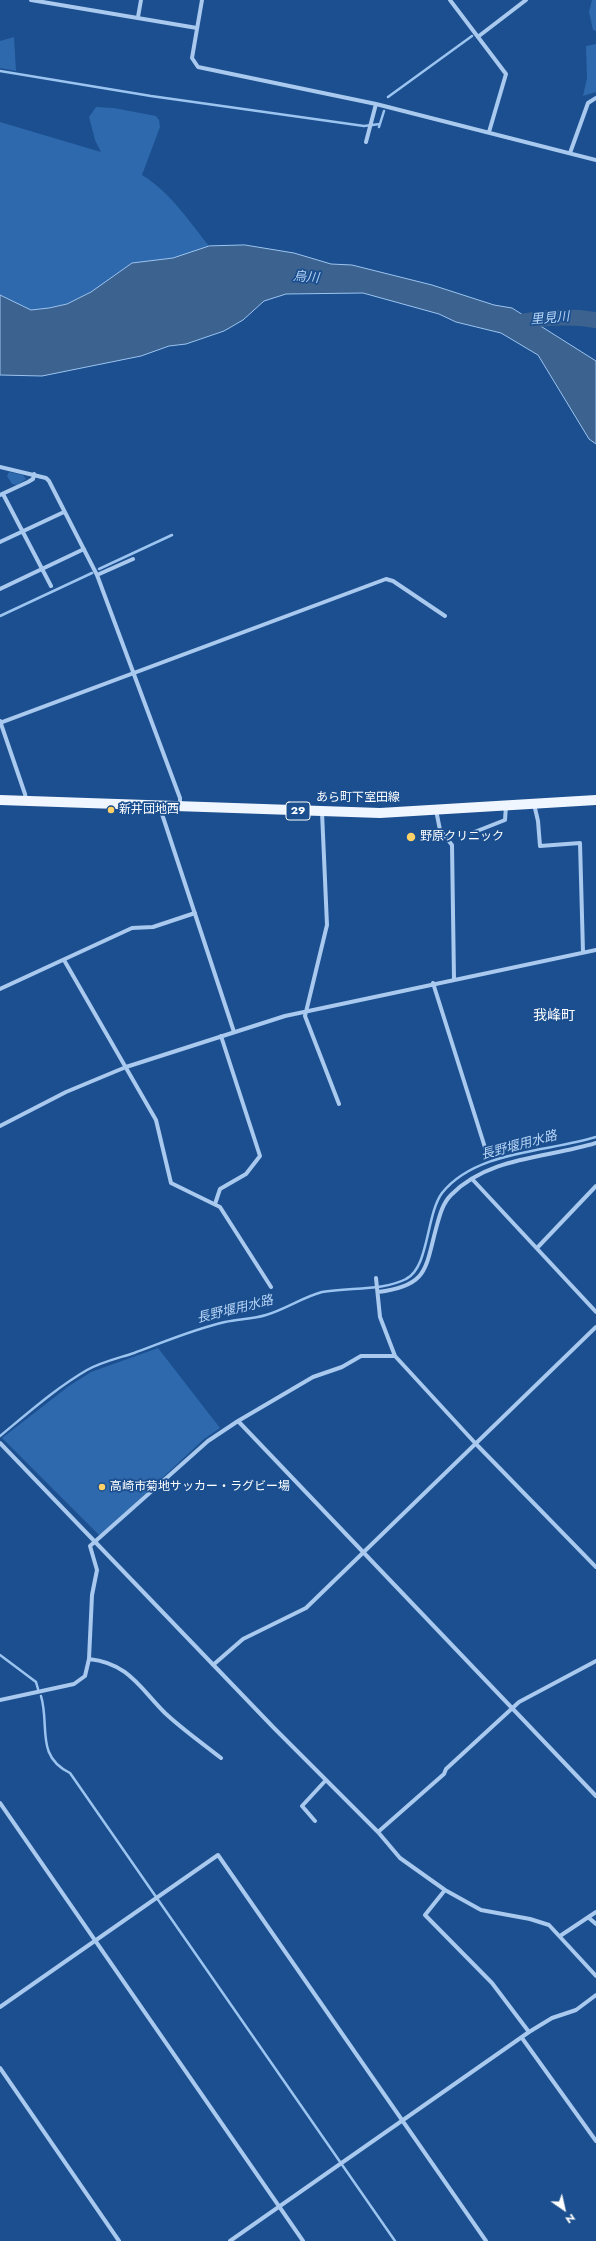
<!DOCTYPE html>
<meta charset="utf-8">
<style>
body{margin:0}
#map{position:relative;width:596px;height:2241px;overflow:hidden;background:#1b4f8f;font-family:Jost,sans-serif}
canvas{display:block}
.north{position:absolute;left:544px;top:2189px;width:40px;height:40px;-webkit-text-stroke:3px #1b4f8f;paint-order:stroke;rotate:146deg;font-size:11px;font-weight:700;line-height:16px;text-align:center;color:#fff}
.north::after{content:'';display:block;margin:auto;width:14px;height:18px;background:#fff;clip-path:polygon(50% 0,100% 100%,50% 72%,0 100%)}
</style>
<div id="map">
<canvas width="596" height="2241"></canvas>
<div class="north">N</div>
</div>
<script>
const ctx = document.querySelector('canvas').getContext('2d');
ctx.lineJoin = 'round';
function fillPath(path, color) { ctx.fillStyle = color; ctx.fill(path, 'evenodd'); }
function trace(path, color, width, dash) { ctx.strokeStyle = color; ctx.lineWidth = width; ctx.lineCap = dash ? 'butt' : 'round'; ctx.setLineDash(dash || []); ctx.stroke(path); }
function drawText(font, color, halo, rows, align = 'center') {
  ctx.font = font + ' Jost,"Noto Sans JP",sans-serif'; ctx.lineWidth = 3.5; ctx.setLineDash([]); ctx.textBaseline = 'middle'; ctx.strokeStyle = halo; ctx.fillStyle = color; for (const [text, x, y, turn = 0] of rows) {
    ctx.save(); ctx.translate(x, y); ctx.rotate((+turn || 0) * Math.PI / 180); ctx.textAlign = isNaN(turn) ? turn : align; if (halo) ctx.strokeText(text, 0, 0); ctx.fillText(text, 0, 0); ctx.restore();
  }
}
fillPath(new Path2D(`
 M 592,0 L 596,0 L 596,31 L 593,30 L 589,12 Z
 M 14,37 L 16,71 L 0,68 L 0,41 Z
 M 596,44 L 596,92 L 583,96 L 587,78 L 586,46 Z
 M 96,107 L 114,108 L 156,116 L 159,120 L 160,127 L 142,175 C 170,192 189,221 209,246 L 173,258 L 132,263 L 91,292 L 67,304 L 49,308 L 31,310 L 0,295 L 0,122 L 101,152 L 95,140 L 89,117 Z
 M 9,472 L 23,475 L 26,479 L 17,485 L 12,484 L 7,476 Z
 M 158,1348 L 220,1428 L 204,1439 L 100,1536 L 2,1438 L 69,1386 L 91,1372 Z`), '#2e69ad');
const water = new Path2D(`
 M 245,245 L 294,253 L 331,264 L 352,265 L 432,285 L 494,305 L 512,308 L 596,361 L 596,444 L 589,439 L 538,355 L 501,333 L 456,322 L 439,314 L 363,293 L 286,294 L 264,301 L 243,320 L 224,331 L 186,344 L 169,346 L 141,356 L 42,376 L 0,375 L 0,295 L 31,310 L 49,308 L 67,304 L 91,292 L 132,263 L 173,258 L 209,246 Z`);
fillPath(water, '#3c6290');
trace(water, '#9cc4f0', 1);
trace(new Path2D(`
 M 0,71 L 151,96 L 364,126 L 380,124
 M 388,97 L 472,36
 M 379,127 L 384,111
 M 99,569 L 172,535
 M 0,616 L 92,573
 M 0,1436 C 28,1413 56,1388 87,1370 C 101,1362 119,1358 134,1353 C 164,1342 194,1329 225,1322 C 238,1319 253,1319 266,1315 C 286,1309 303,1297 322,1292 C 348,1287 383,1291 406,1279 C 429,1268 426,1215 442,1193 C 476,1150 549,1152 596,1137
 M 0,1655 L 36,1682 L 38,1689
 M 41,1696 C 50,1726 35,1756 70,1773 L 395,2241`), '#9cc4f0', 2.5);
trace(new Path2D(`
 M 509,324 C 539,318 565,315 596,320`), '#3c6290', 16);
trace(new Path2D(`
 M 31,0 L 197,28
 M 202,0 L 192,58 L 198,67 L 376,104 L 596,160
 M 450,0 L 506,74 L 489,132
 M 138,17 L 141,0
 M 479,36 L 526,0
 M 366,142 L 376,104
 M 570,153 L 588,103 L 596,98
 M 0,467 L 46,478 L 49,481 L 97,575 L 180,798 L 180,805
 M 3,494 L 51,586
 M 0,495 L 28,482 L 33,479 L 34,474
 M 0,542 L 64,512
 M 97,575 L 133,559
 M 0,589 L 84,549
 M 0,721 L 25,794 L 26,800
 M 0,723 L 386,579 L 393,581 L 445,616
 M 534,804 L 538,821 L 540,846 L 580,843 L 583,952
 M 162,806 L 162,814 L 234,1032
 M 436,810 L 440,830 L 452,845 L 454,979
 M 322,812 L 327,925 L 305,1016 L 339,1104
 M 472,833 L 505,820 L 506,806
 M 64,960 L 156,1120 L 171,1183 L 220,1207 L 271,1287
 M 433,983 L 488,1157
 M 0,989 L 132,928 L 153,927 L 195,913
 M 0,1126 L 66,1092 L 126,1067 L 285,1016 L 596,950
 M 473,1180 L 596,1312
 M 215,1204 L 220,1189 L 246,1174 L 260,1156 L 221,1036
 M 537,1248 L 596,1186
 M 376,1278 L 380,1317 L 395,1356 L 476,1444 L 596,1567
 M 378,1292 C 429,1286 425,1268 437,1225 C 440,1214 443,1203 451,1195 C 489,1156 549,1158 596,1143
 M 238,1421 L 596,1796
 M 0,1443 L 274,1728 L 378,1832 L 400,1858 L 445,1890 L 481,1910 L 530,1919 L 549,1925 L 596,1976
 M 89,1659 C 128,1663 140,1688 165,1713 C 182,1729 202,1743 221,1758
 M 213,1665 L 243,1639 L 306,1608 L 596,1327
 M 0,1700 L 74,1684 L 85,1676 L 89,1659 L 92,1595 L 97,1570 L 90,1546 L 208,1441 L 238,1421 L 313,1377 L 342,1367 L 361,1356 L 395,1356
 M 0,1803 L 303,2241
 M 315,1821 L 302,1806 L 326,1780
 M 378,1832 L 444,1774 L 446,1769 L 519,1702 L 596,1661
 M 445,1890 L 425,1915 L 492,1983 L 529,2032
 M 589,1918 L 596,1924
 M 560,1936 L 596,1912
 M 0,2007 L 218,1855 L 486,2241
 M 522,2038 L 596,2141
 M 0,2068 L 119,2241
 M 230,2241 L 529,2032 L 552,2018 L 576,2010 L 596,1995`), '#a9c9ee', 4);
trace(new Path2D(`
 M 0,800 L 380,813 L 596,800`), '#f0f6ff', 10);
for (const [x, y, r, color] of [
 [111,810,4,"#ffd166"],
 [411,837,5,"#ffd166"],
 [102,1487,4,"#ffd166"]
]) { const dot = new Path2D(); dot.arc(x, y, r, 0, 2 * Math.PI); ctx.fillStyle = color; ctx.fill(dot); trace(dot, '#1b4f8f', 1.5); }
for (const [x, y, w] of [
 [298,811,24]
]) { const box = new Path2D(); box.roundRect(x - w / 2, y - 9, w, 18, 3); ctx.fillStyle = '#1b4f8f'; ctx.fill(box); trace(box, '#fff', 1); }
drawText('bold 11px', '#fff', null, [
 ["29",298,811]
]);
drawText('12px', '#fff', '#1b4f8f', [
 ["あら町下室田線",358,798]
]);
drawText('12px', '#fff', '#1b4f8f', [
 ["新井団地西",119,810],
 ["野原クリニック",420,837],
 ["高崎市菊地サッカー・ラグビー場",110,1487]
], 'left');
drawText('italic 13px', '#b5d3f5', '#1b4f8f', [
 ["烏川",306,278,5],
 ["里見川",550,319,-5],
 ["長野堰用水路",519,1146,-15],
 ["長野堰用水路",235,1310,-14]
]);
drawText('14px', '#fff', '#1b4f8f', [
 ["我峰町",554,1017]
]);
</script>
